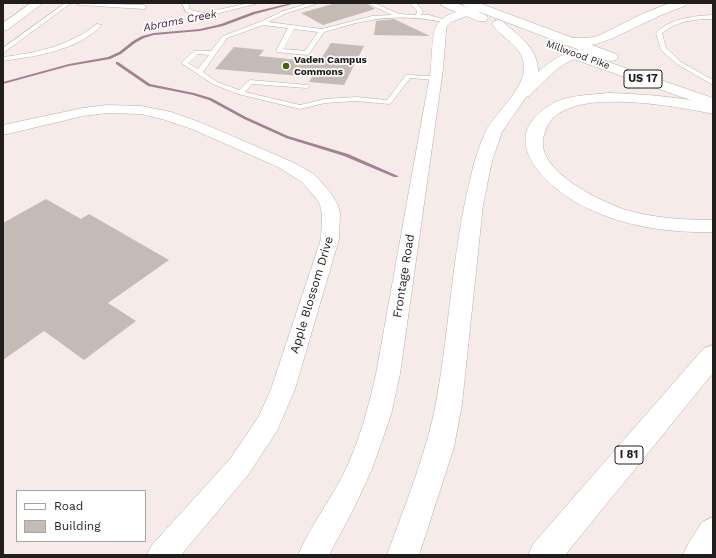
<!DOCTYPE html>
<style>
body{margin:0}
#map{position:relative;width:716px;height:558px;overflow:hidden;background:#f7ebea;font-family:"Work Sans",sans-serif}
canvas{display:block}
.frame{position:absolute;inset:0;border:4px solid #211d1c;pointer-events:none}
.legend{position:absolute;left:16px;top:490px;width:130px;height:52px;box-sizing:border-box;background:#fff;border:1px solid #a6a5a4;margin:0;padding:5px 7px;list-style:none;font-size:12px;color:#211d1c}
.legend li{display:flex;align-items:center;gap:8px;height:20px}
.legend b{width:20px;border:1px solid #a6a5a4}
</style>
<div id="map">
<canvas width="716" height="558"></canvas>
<div class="frame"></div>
<ul class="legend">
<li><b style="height:5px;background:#fff"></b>Road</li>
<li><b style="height:11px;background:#c4bab6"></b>Building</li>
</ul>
</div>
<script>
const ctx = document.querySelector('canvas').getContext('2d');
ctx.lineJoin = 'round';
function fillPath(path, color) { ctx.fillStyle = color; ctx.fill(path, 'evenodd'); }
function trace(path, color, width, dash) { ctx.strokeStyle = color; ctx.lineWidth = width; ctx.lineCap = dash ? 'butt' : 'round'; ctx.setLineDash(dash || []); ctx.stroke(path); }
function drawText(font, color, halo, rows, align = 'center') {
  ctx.font = font + ' "Work Sans",sans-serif'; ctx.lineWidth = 3.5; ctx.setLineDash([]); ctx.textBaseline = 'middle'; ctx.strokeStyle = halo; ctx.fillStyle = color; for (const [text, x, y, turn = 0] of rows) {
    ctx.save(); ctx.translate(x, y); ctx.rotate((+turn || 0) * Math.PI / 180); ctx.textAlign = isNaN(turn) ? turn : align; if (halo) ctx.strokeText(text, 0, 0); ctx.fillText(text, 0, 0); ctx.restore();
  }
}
fillPath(new Path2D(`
 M 291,3 L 296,3 L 255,14 L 223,26 L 200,31 L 154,35 L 144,38 L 135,43 L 121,54 L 110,59 L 69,66 L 3,84 L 3,82 L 69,64 L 108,57 L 119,52 L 133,41 L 142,36 L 154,33 L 200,29 L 221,24 L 253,12 Z
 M 116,62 L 118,62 L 150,84 L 194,93 L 211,98 L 246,117 L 288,136 L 348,154 L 398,176 L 398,177 L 394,177 L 344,156 L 286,138 L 244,119 L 209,100 L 193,95 L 148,86 L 116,64 Z`), '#a28194');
fillPath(new Path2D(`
 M 336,3 L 366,3 L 375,9 L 323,25 L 301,13 Z
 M 394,19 L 430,36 L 374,35 L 376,21 Z
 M 331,43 L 364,46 L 344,85 L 309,82 L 312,77 L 215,69 L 234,47 L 264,50 L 259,56 L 319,62 Z
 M 46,199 L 81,219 L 89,214 L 169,260 L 108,303 L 136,321 L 84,360 L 44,331 L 3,360 L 3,223 Z`), '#c4bab6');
const service = new Path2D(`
 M 65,3 L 71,3 L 3,53 L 3,48 Z
 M 76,3 L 144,5 L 147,7 L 144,9 L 79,5 Z
 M 182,3 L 188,3 L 190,10 L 204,13 L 249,3 L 259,3 L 204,17 L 186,12 Z
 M 310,3 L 319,3 L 287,13 L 268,22 L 322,29 L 372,16 L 392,15 L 367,3 L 374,3 L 399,14 L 416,15 L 417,11 L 410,3 L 416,3 L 423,11 L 421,15 L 429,15 L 449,21 L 446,23 C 422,17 396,16 372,20 C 356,22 340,28 324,32 L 309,54 L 307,55 L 277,52 L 276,51 L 288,28 L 263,25 L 227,38 L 203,72 L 217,82 L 239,90 L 250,80 L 309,85 L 309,87 L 307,88 L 252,84 L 245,92 L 300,105 L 325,99 L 356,97 L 387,100 L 406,75 L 435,76 L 438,78 L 435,80 L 410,78 L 391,103 L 389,104 L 356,101 L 325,103 L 300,109 L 238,94 L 213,84 L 181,63 L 194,51 L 211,51 L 223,36 L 260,22 L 283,11 ZM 294,29 L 318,32 L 305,51 L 283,49 ZM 198,54 L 209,55 L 198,69 L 188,63 Z
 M 713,15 L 713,19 C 694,19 677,21 662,33 L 666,48 L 681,62 L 713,80 L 713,85 L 677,64 L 661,50 L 656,33 C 671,18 693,16 713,15 Z
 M 97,24 L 102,25 C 77,51 36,56 3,61 L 3,57 C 37,53 69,46 97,24 Z`);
const minor = new Path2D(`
 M 31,3 L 43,3 L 7,30 L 3,31 L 3,23 Z
 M 479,5 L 483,6 L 484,8 L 483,10 L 451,22 L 447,26 L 446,31 L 443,69 L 400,374 L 391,415 L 372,469 L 354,508 L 329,555 L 298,555 C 310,527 329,502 343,475 C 359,443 368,409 376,374 L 431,69 C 434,23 430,17 479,5 Z
 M 107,105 L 141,106 L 171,112 L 202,123 L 290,161 L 314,174 L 330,192 L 338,205 L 340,214 L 339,239 L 295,389 L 277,431 L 248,475 L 181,555 L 147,555 L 152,545 L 230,459 L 259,416 L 271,389 L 321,239 L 322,214 L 320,205 L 316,198 L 302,182 L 278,167 L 192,129 L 162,119 L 141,114 L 107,113 L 83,116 L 3,135 L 3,125 L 83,108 Z`);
const primary = new Path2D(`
 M 440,3 L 456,3 L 486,15 L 488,18 L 486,21 L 478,21 L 442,6 Z
 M 462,3 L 479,3 L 616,54 L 618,57 L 616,60 L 611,61 L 606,60 L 464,6 Z`);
const trunk = new Path2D(`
 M 573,50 L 713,98 L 713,108 L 568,57 L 566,54 L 568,51 Z`);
const motorway = new Path2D(`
 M 670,3 L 687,3 L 685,6 C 674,10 662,14 651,20 C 620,33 596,53 560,44 L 558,41 L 560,38 L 587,38 L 598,36 L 642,14 Z
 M 498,20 L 502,21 C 518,35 539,49 538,72 C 566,48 580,45 616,54 L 618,57 L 616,60 C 606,62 595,56 585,57 C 563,58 544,82 529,96 L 526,97 L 502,132 L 492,161 L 483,205 L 462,404 L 454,447 L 419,555 L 387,555 C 405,505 426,455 436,403 C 450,328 452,250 471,176 C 474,161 479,147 485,133 C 495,112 525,90 524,66 C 523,46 502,39 492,24 L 494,21 Z
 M 609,93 C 644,94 678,97 713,104 L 713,114 C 677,106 593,92 561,112 C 551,118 547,124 544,135 C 533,170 600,201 626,210 C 654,218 684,220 713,220 L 713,232 C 671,233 627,227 589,209 C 550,191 492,140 550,105 C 565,95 591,95 609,93 Z
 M 713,345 L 713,373 L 565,555 L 528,555 L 533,544 L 704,348 Z
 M 713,517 L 713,555 L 683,555 L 688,544 L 702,522 Z`);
trace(service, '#b8adac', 1);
trace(minor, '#b8adac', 1);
trace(primary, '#b8adac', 1);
trace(trunk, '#b8adac', 1);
trace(motorway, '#b8adac', 1);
fillPath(service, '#fff');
fillPath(minor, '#fff');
fillPath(primary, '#fff');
fillPath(trunk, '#fff');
fillPath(motorway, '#fff');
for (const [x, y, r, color] of [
 [286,66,4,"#4b6008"]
]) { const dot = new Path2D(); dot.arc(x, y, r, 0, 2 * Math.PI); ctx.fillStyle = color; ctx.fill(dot); trace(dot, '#fff', 1.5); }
drawText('10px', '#211d1c', '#fff', [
 ["Millwood Pike",578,55,20]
]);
drawText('bold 10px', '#211d1c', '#fff', [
 ["Vaden Campus",294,60],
 ["Commons",294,72]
], 'left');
drawText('italic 11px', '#49143a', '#fff', [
 ["Abrams Creek",180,21,-11]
]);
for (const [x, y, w] of [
 [643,79,38],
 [629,455,28]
]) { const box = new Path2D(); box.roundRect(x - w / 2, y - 9, w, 18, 3); ctx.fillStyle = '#fff'; ctx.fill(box); trace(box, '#211d1c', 1); }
drawText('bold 11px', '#211d1c', null, [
 ["US 17",643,79],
 ["I 81",629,455]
]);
drawText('12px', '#211d1c', '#fff', [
 ["Frontage Road",404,276,-81],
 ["Apple Blossom Drive",312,295,-73]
]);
</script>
